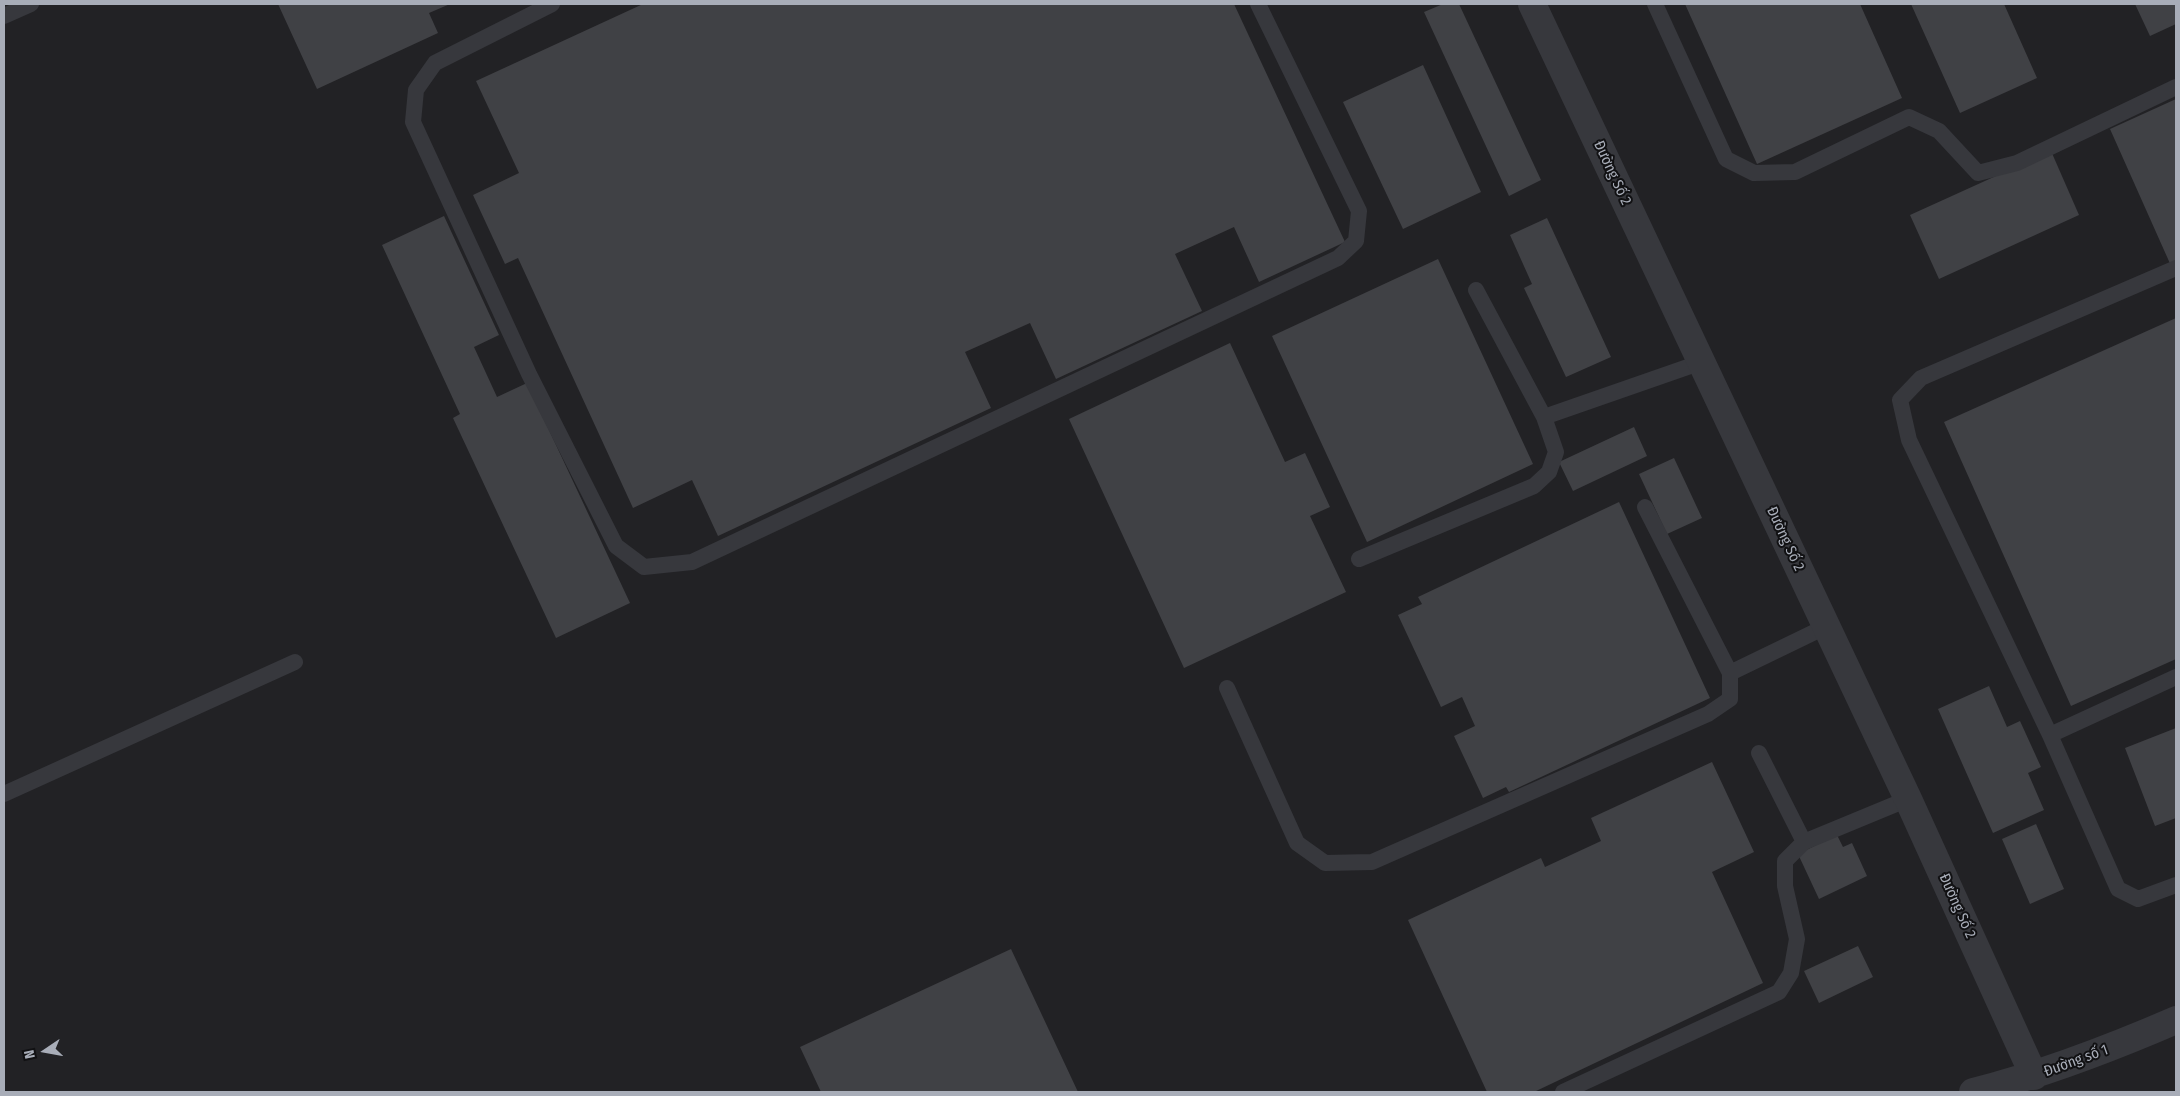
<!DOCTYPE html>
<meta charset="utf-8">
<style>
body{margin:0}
#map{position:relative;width:2180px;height:1096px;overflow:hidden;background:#161618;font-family:"Fira Sans Condensed",sans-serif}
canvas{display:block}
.frame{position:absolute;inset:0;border:5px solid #a8adb8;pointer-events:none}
.north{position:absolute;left:20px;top:1026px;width:50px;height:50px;-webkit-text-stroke:4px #111113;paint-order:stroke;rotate:258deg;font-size:14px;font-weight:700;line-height:20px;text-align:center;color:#a8adb8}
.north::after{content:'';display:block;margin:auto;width:18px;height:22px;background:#a8adb8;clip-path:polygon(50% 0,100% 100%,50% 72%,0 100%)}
</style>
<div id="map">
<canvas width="2180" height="1096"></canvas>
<div class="frame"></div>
<div class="north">N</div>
</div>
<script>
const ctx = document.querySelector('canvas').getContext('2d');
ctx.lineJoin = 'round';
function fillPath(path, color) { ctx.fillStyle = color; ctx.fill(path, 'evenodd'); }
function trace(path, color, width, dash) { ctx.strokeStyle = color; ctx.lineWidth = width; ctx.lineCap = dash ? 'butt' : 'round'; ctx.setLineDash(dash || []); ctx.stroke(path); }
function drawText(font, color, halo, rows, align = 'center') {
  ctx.font = font + ' "Fira Sans Condensed",sans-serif'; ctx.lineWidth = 4; ctx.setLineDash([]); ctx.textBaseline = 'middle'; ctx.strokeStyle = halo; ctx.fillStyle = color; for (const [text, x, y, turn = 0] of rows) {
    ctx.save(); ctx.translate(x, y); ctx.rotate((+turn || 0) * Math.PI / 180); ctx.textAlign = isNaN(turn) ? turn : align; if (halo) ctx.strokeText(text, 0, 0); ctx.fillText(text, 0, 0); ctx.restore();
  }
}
fillPath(new Path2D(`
 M 4,4 L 2176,4 L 2176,1092 L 4,1092 Z`), '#222225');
fillPath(new Path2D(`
 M 278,4 L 450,4 L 429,13 L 438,33 L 317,89 Z
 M 643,4 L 1234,4 L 1345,242 L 1259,282 L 1234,227 L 1175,254 L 1202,311 L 1056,379 L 1030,323 L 965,352 L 991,408 L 718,536 L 692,480 L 633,508 L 518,258 L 505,264 L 473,195 L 519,173 L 476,81 Z
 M 1443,4 L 1459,4 L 1541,180 L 1509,196 L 1424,12 Z
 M 1685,4 L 1860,4 L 1902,98 L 1757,164 Z
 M 1911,4 L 2004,4 L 2037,78 L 1960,113 Z
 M 2135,4 L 2176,4 L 2176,24 L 2150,36 Z
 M 1423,65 L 1481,192 L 1403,229 L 1343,102 Z
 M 2176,99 L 2176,266 L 2172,268 L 2110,129 Z
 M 2051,151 L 2079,215 L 1939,279 L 1910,215 Z
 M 444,216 L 499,335 L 474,347 L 497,397 L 527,383 L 630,603 L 556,638 L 453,418 L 460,414 L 382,245 Z
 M 1547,218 L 1611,357 L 1566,377 L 1524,288 L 1532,284 L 1510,235 Z
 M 1438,259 L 1533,464 L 1367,542 L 1272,336 Z
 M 2176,318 L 2176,659 L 2071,706 L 1944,422 Z
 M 1230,343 L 1285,462 L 1305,453 L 1330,507 L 1310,516 L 1346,592 L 1184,668 L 1069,419 Z
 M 1634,427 L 1647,456 L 1573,491 L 1559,462 Z
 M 1674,458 L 1702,518 L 1667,534 L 1639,474 Z
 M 1619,502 L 1710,698 L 1509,792 L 1506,787 L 1483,798 L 1454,736 L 1475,726 L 1462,697 L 1441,707 L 1398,615 L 1422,604 L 1418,597 Z
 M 1989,686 L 2007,727 L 2020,721 L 2041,767 L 2028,773 L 2044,810 L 1993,833 L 1938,709 Z
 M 2176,728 L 2176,818 L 2155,826 L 2125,748 Z
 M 1712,762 L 1754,852 L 1712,872 L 1763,983 L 1534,1092 L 1487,1092 L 1408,920 L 1541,858 L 1545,867 L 1601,841 L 1591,818 Z
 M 2036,824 L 2064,889 L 2030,904 L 2002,839 Z
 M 1837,835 L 1843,847 L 1852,843 L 1867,876 L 1819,899 L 1798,854 Z
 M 1858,946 L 1873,977 L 1819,1003 L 1804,971 Z
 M 1011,949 L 1078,1092 L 821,1092 L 800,1047 Z`), '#404145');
trace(new Path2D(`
 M 552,4 L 435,63 L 416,90 L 413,122 L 529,374 L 616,546 L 644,567 L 692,562 L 1338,258 L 1356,241 L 1359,211 L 1258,4
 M 1655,4 L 1726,159 L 1754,173 L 1795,172 L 1909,117 L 1939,131 L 1978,173 L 2017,163 L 2176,87
 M 4,16 L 31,4
 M 2176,268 L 1921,378 L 1900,400 L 1909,440 L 2050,735 L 2118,889 L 2138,899 L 2176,885
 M 1476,290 L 1544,417 L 1702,362
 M 1645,507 L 1730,673 L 1825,627
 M 1359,559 L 1534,486 L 1549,472 L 1556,452 L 1544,417
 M 1227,688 L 1297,843 L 1325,863 L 1372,862 L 1708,714 L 1730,699 L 1730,673
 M 2050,735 L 2176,677
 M 1759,753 L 1804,842 L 1908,799
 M 4,794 L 295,662
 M 1563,1092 L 1779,992 L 1791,973 L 1797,939 L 1785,886 L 1785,861 L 1804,842`), '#37383d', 16);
trace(new Path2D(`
 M 1532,4 L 1908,799 L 2034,1076
 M 1973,1092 C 2044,1074 2109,1049 2176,1020`), '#37383d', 28);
drawText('15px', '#a8adb8', '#111113', [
 ["Đường Số 2",1612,173,65],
 ["Đường Số 2",1785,539,65],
 ["Đường Số 2",1957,906,66],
 ["Đường số 1",2076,1061,-20]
]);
</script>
